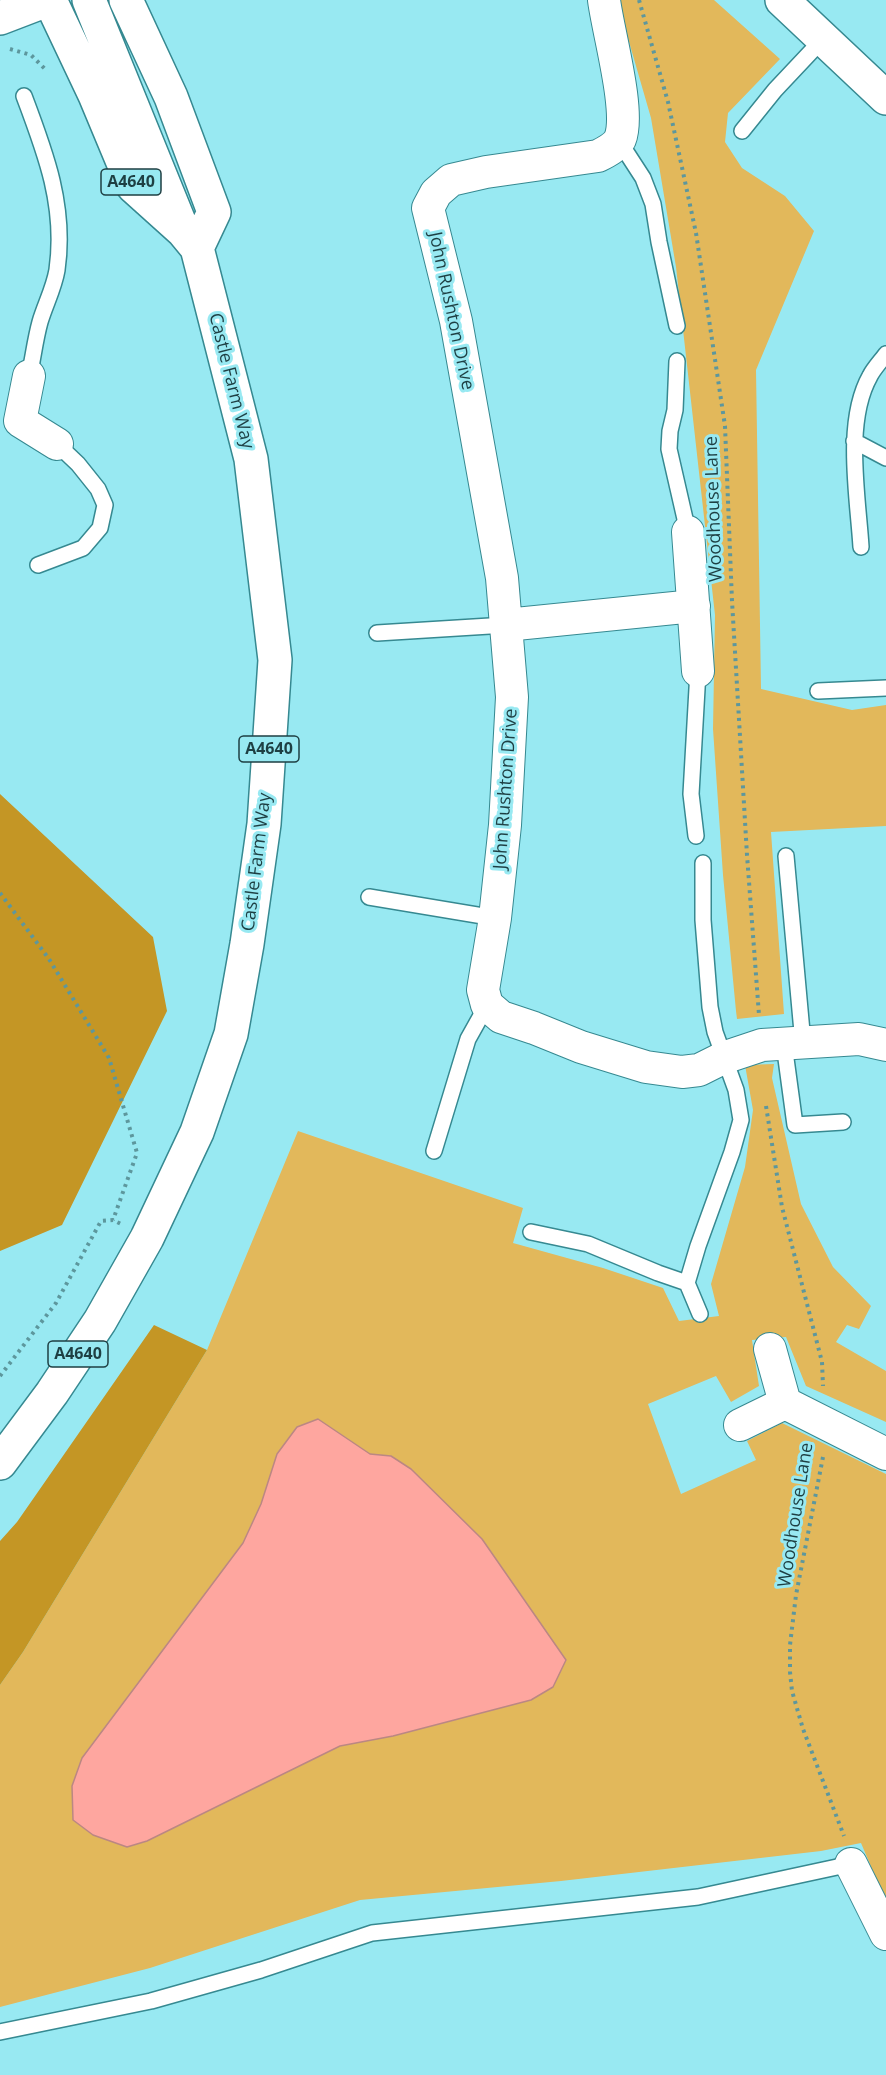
<!DOCTYPE html>
<style>
body{margin:0}
canvas{display:block;background:#98e9f2}
</style>
<canvas width="886" height="2075"></canvas>
<script>
const ctx = document.querySelector('canvas').getContext('2d');
ctx.lineJoin = 'round';
function fillPath(path, color) { ctx.fillStyle = color; ctx.fill(path, 'evenodd'); }
function trace(path, color, width, dash) { ctx.strokeStyle = color; ctx.lineWidth = width; ctx.lineCap = dash ? 'butt' : 'round'; ctx.setLineDash(dash || []); ctx.stroke(path); }
function drawText(font, color, halo, rows, align = 'center') {
  ctx.font = font + ' "Open Sans",sans-serif'; ctx.lineWidth = 6; ctx.setLineDash([]); ctx.textBaseline = 'middle'; ctx.strokeStyle = halo; ctx.fillStyle = color; for (const [text, x, y, turn = 0] of rows) {
    ctx.save(); ctx.translate(x, y); ctx.rotate((+turn || 0) * Math.PI / 180); ctx.textAlign = isNaN(turn) ? turn : align; if (halo) ctx.strokeText(text, 0, 0); ctx.fillText(text, 0, 0); ctx.restore();
  }
}
fillPath(new Path2D(`
 M 617,0 L 714,0 L 780,59 L 728,113 L 725,142 L 742,168 L 785,196 L 814,231 L 756,370 L 761,689 L 852,710 L 886,705 L 886,826 L 771,832 L 784,1014 L 737,1019 L 736,1011 L 723,875 L 713,729 L 715,615 L 676,267 L 651,118 Z
 M 774,1064 L 772,1078 L 801,1204 L 833,1267 L 871,1306 L 859,1329 L 847,1325 L 836,1342 L 886,1371 L 886,1422 L 806,1386 L 786,1337 L 752,1340 L 759,1386 L 731,1402 L 716,1376 L 648,1404 L 681,1494 L 756,1460 L 747,1441 L 782,1423 L 886,1474 L 886,1902 L 861,1843 L 821,1851 L 561,1881 L 360,1900 L 150,1968 L 0,2007 L 0,1685 L 23,1652 L 207,1350 L 298,1131 L 523,1208 L 513,1243 L 603,1268 L 663,1288 L 679,1321 L 719,1316 L 711,1284 L 745,1167 L 753,1110 L 745,1065 Z`), '#e2b85b');
fillPath(new Path2D(`
 M 0,794 L 153,937 L 167,1011 L 62,1225 L 0,1251 Z
 M 154,1325 L 207,1350 L 23,1652 L 0,1685 L 0,1541 L 17,1522 Z`), '#c49625');
const water = new Path2D(`
 M 318,1419 L 370,1454 L 391,1456 L 411,1469 L 482,1539 L 566,1660 L 553,1687 L 531,1700 L 393,1736 L 340,1746 L 147,1841 L 127,1847 L 93,1835 L 73,1820 L 72,1786 L 82,1758 L 243,1543 L 261,1504 L 277,1454 L 297,1427 Z`);
fillPath(water, '#fea69f');
trace(water, '#bb8783', 1.5);
const lane = new Path2D(`
 M 24,96 C 46,154 66,207 57,270 C 54,288 45,305 40,322 C 35,340 33,359 29,376
 M 742,131 L 775,90 L 823,39
 M 619,141 L 643,178 L 653,204 L 659,242 L 677,326
 M 677,361 L 675,410 L 670,431 L 669,449 L 688,532
 M 854,441 L 886,458
 M 861,547 C 858,497 844,422 870,376 C 874,368 881,361 886,354
 M 38,565 L 83,548 L 100,528 L 105,505 L 98,489 L 78,464 L 57,444
 M 377,633 L 506,625
 M 818,691 L 886,688
 M 696,836 L 691,794 L 698,671
 M 786,856 L 803,1043
 M 369,897 L 495,918
 M 784,1044 L 795,1125 L 843,1122
 M 434,1151 L 468,1039 L 487,1005
 M 531,1232 L 588,1244 L 658,1273 L 687,1283
 M 700,1314 L 687,1283 L 698,1246 L 732,1152 L 741,1120 L 736,1090 L 715,1032 L 710,1007 L 703,920 L 703,863
 M 0,2032 L 151,2001 L 261,1970 L 372,1933 L 698,1897 L 851,1864`);
const street = new Path2D(`
 M 604,0 C 608,32 631,112 620,139 C 616,147 606,152 598,156 L 486,172 L 451,180 L 436,193 L 428,208 L 456,321 L 502,578 L 512,697 L 505,825 L 495,918 L 483,990 L 487,1005 L 501,1017 L 534,1028 L 581,1047 L 646,1067 L 682,1072 L 699,1070 L 723,1058 L 762,1045 L 859,1039 L 886,1045
 M 29,376 L 20,421 L 57,444
 M 688,532 L 698,671
 M 506,625 L 694,606
 M 770,1349 L 785,1403
 M 740,1425 L 785,1403 L 886,1454
 M 851,1864 L 886,1934`);
const secondary = new Path2D(`
 M 782,0 L 886,98
 M 0,18 L 47,0`);
const primary = new Path2D(`
 M 89,0 L 180,224
 M 126,0 L 171,97 L 214,212 L 197,248
 M 0,1463 L 52,1393 L 100,1321 L 147,1238 L 197,1132 L 231,1034 L 247,944 L 264,824 L 275,660 L 251,459 L 197,248 L 183,231 L 133,186 L 95,95 L 50,0`);
trace(lane, '#368991', 18);
trace(street, '#368991', 34);
trace(secondary, '#368991', 36);
trace(primary, '#368991', 36);
trace(new Path2D(`
 M 639,0 L 668,102 L 696,233 L 725,426 L 732,601 L 747,855 L 759,1015
 M 10,49 L 31,55 L 46,70
 M 0,893 L 49,959 L 109,1058 L 137,1153 L 113,1220
 M 766,1106 L 782,1207 L 822,1362 L 823,1386
 M 0,1376 L 56,1303 L 101,1221 L 113,1220 L 121,1224
 M 823,1457 L 796,1595 L 790,1645 L 790,1672 L 792,1691 L 803,1729 L 844,1836`), '#5d979d', 4, [3, 4.5]);
trace(lane, '#fff', 15);
trace(street, '#fff', 32);
trace(secondary, '#fff', 33);
trace(primary, '#fff', 33);
for (const [x, y, w] of [
 [131,182,60],
 [269,749,60],
 [78,1354,60]
]) { const box = new Path2D(); box.roundRect(x - w / 2, y - 13, w, 26, 4.5); ctx.fillStyle = '#98e9f2'; ctx.fill(box); trace(box, '#1e3f43', 1.5); }
drawText('bold 16px', '#1e3f43', null, [
 ["A4640",131,182],
 ["A4640",269,749],
 ["A4640",78,1354]
]);
drawText('18px', '#1e3f43', '#98e9f2', [
 ["John Rushton Drive",451,311,78],
 ["Castle Farm Way",231,381,76],
 ["Woodhouse Lane",714,509,-92],
 ["John Rushton Drive",506,789,-86],
 ["Castle Farm Way",257,862,-83],
 ["Woodhouse Lane",796,1515,-81]
]);
</script>
